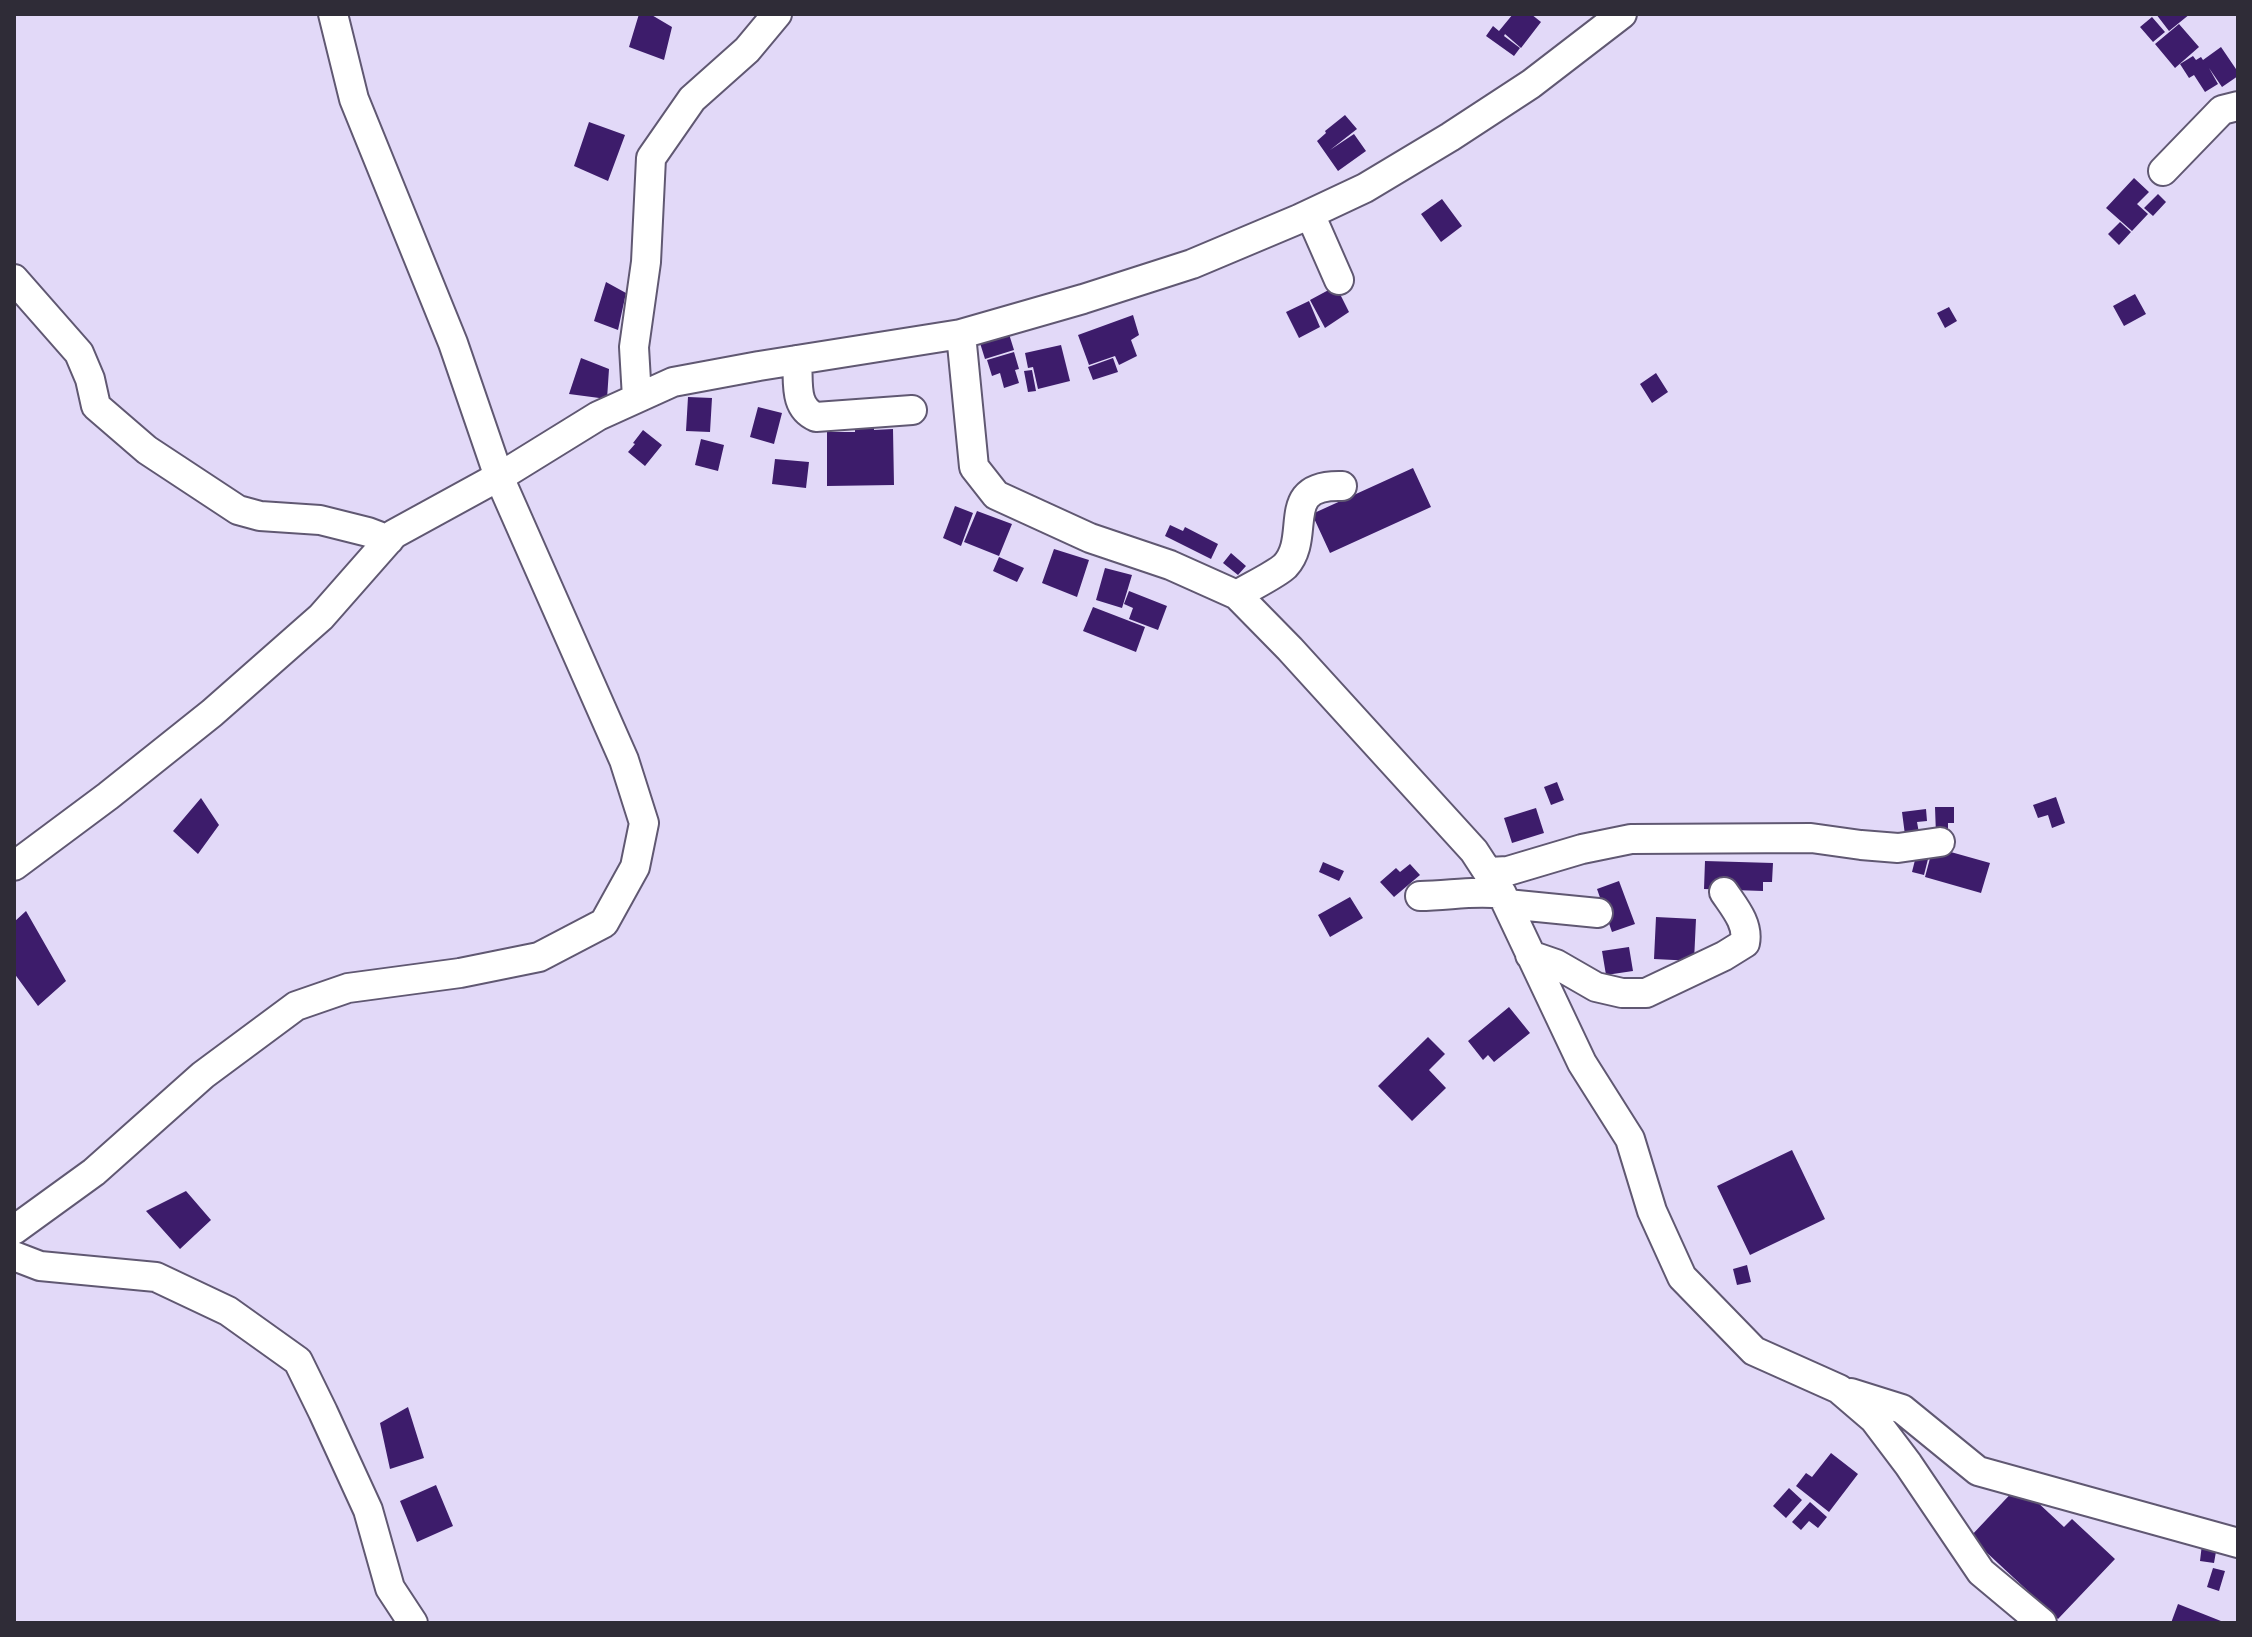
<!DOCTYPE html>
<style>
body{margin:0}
#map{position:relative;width:2252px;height:1637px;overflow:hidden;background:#e2d9f8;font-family:"Exo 2",sans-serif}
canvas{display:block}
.frame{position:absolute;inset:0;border:16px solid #2f2c37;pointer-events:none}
</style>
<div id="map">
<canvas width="2252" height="1637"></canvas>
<div class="frame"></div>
</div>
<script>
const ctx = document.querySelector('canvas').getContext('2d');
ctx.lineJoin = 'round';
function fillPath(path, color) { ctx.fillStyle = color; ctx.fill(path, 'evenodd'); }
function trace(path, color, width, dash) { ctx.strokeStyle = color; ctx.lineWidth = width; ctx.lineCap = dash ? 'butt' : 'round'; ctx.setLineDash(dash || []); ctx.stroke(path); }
fillPath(new Path2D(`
 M 639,14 L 650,14 L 672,27 L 664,60 L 629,47 Z
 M 1513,14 L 1531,14 L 1541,22 L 1521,48 L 1505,34 L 1504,36 L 1520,48 L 1514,56 L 1486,36 L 1493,26 L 1499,31 Z
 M 2156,14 L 2190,14 L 2169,31 Z
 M 2152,17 L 2165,32 L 2153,42 L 2140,27 Z
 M 2179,24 L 2199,47 L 2175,68 L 2155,44 Z
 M 2221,47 L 2238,72 L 2238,76 L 2222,87 L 2209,68 L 2218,84 L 2205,92 L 2194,75 L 2189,78 L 2180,64 L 2193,56 L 2196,60 L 2201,57 L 2203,60 Z
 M 1345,115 L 1357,129 L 1330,150 L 1354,134 L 1366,151 L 1338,171 L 1317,141 L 1326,133 L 1325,131 Z
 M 589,122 L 625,135 L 608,181 L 574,166 Z
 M 2134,178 L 2149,192 L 2137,204 L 2148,214 L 2132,231 L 2106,208 Z
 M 2158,194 L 2166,202 L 2153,216 L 2144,208 Z
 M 1442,199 L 1462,226 L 1441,242 L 1421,214 Z
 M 2120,222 L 2131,232 L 2119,245 L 2108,234 Z
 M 606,282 L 626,293 L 618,330 L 594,321 Z
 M 1336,286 L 1349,312 L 1325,328 L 1310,300 Z
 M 2135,294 L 2146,314 L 2124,326 L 2113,306 Z
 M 1309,301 L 1320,327 L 1299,338 L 1286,312 Z
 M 1949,307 L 1957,321 L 1945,328 L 1937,313 Z
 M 1133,315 L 1139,335 L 1131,340 L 1137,356 L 1119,365 L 1115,356 L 1089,365 L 1078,335 Z
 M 1009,334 L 1014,350 L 985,359 L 980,343 Z
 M 1061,345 L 1070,381 L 1038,389 L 1033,367 L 1028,368 L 1025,353 Z
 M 1014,352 L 1019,369 L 1015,370 L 1019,383 L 1004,388 L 1000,373 L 992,376 L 987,360 Z
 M 581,358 L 609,369 L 607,399 L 569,394 Z
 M 1113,358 L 1118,372 L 1093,380 L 1088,367 Z
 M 1032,370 L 1036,391 L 1028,392 L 1024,371 Z
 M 1656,373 L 1668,392 L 1652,403 L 1640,384 Z
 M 688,397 L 712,398 L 710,432 L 686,431 Z
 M 758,407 L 782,413 L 774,444 L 750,437 Z
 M 855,423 L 874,423 L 874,430 L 893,429 L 894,485 L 827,486 L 827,432 L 855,432 Z
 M 643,430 L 662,445 L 645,466 L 628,452 L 635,444 L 633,443 Z
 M 701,439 L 724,445 L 718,471 L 695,465 Z
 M 775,459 L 809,462 L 806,488 L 772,484 Z
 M 1413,468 L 1431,507 L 1330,553 L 1312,514 Z
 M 955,506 L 973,513 L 961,546 L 943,538 Z
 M 977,511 L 1012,524 L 999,556 L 964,542 Z
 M 1170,525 L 1183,531 L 1185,527 L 1218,544 L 1211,559 L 1165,536 Z
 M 1054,549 L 1089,560 L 1077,597 L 1042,583 Z
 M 1231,553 L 1246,566 L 1238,575 L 1223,563 Z
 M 999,557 L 1024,568 L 1017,582 L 993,571 Z
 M 1105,568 L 1132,575 L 1122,608 L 1096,600 Z
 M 1129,591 L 1167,606 L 1158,630 L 1129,619 L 1133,608 L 1124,604 Z
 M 1093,607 L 1145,627 L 1136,652 L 1083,631 Z
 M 1557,782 L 1564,800 L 1551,805 L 1544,787 Z
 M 2056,797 L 2065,823 L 2052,828 L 2048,815 L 2038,818 L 2033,805 Z
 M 201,798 L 219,825 L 198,854 L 173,831 Z
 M 1935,807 L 1954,807 L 1954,823 L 1948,823 L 1948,835 L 1936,835 Z
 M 1536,808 L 1544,833 L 1512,843 L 1504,818 Z
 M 1926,809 L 1927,821 L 1917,822 L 1919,833 L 1905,835 L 1902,812 Z
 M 1933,847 L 1990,863 L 1981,893 L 1925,877 Z
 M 1917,852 L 1929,855 L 1924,875 L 1912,872 Z
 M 1705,861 L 1773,863 L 1772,882 L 1763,882 L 1763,891 L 1704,889 Z
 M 1323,862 L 1344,871 L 1339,881 L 1319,872 Z
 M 1410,864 L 1420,875 L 1394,897 L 1380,882 L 1396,868 L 1400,872 Z
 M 1619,881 L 1635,924 L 1612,932 L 1597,889 Z
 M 1350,897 L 1363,918 L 1330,937 L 1318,915 Z
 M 26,911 L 66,981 L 38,1006 L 14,973 L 14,922 Z
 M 1656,917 L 1696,919 L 1694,961 L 1654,959 Z
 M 1629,947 L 1633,971 L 1606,975 L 1602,951 Z
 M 1509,1007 L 1530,1033 L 1494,1062 L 1488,1055 L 1483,1060 L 1468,1041 Z
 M 1428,1037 L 1445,1054 L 1429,1070 L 1446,1088 L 1412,1121 L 1378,1086 Z
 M 1792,1150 L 1825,1219 L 1750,1255 L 1717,1186 Z
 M 186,1191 L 211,1220 L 180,1249 L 146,1211 Z
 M 1747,1265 L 1751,1282 L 1737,1285 L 1733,1269 Z
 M 408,1407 L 424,1458 L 390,1469 L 380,1423 Z
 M 1831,1453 L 1858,1474 L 1829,1512 L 1796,1486 L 1806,1473 L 1812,1477 Z
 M 436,1485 L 453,1526 L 417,1542 L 400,1501 Z
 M 2019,1485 L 2064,1527 L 2072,1519 L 2115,1559 L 2058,1619 L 1970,1537 Z
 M 1789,1488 L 1802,1500 L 1786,1518 L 1773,1506 Z
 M 1810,1502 L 1827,1517 L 1818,1528 L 1809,1521 L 1801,1530 L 1792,1522 Z
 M 2202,1544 L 2217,1546 L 2214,1563 L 2200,1561 Z
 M 2213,1568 L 2225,1571 L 2219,1591 L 2207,1587 Z
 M 2178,1604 L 2226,1623 L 2171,1623 Z`), '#3d1c6b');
const minor = new Path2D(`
 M 2163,171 L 2222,110 L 2238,106
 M 1310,214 L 1339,280
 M 14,279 L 79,353 L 90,379 L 96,406 L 147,450 L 238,510 L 260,516 L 320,520 L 368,532 L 389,540
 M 961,334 L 974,467 L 996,495 L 1090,538 L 1170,565 L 1237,595 L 1290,649 L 1474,851 L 1502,894 L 1582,1063 L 1630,1139 L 1652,1211 L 1682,1277 L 1754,1351 L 1839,1389 L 1874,1419 L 1908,1464 L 1981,1572 L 2042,1623
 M 797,360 C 799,381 793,407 816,417 L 912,410
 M 637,398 L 634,347 L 646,262 L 651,158 L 692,99 L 747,50 L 777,14
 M 1237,595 C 1248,588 1277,574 1285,566 C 1313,536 1277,484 1342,486
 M 14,866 L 108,796 L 212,713 L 321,617 L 394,534 L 509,471 L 598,416 L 673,382 L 759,366 L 961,334 L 1083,299 L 1192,264 L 1299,219 L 1365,188 L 1450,137 L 1531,84 L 1622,14
 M 1488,872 L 1508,871 L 1582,849 L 1631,839 L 1811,838 L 1861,845 L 1898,848 L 1940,842
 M 1420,896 C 1448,896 1475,890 1502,894
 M 1507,904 L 1598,913
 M 1530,955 L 1556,964 L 1596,987 L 1622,993 L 1646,993 L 1724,956 L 1745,943 C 1749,924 1734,907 1724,892
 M 14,1230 L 94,1172 L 203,1075 L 296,1006 L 348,988 L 460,973 L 539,957 L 604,923 L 635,867 L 644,823 L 624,760 L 499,477 L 453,343 L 354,99 L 333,14
 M 14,1256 L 40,1266 L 156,1277 L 228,1311 L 298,1361 L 323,1412 L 368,1510 L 390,1588 L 413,1623
 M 1851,1393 L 1902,1409 L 1978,1471 L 2238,1543`);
trace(minor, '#605872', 32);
trace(minor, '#fff', 28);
</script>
